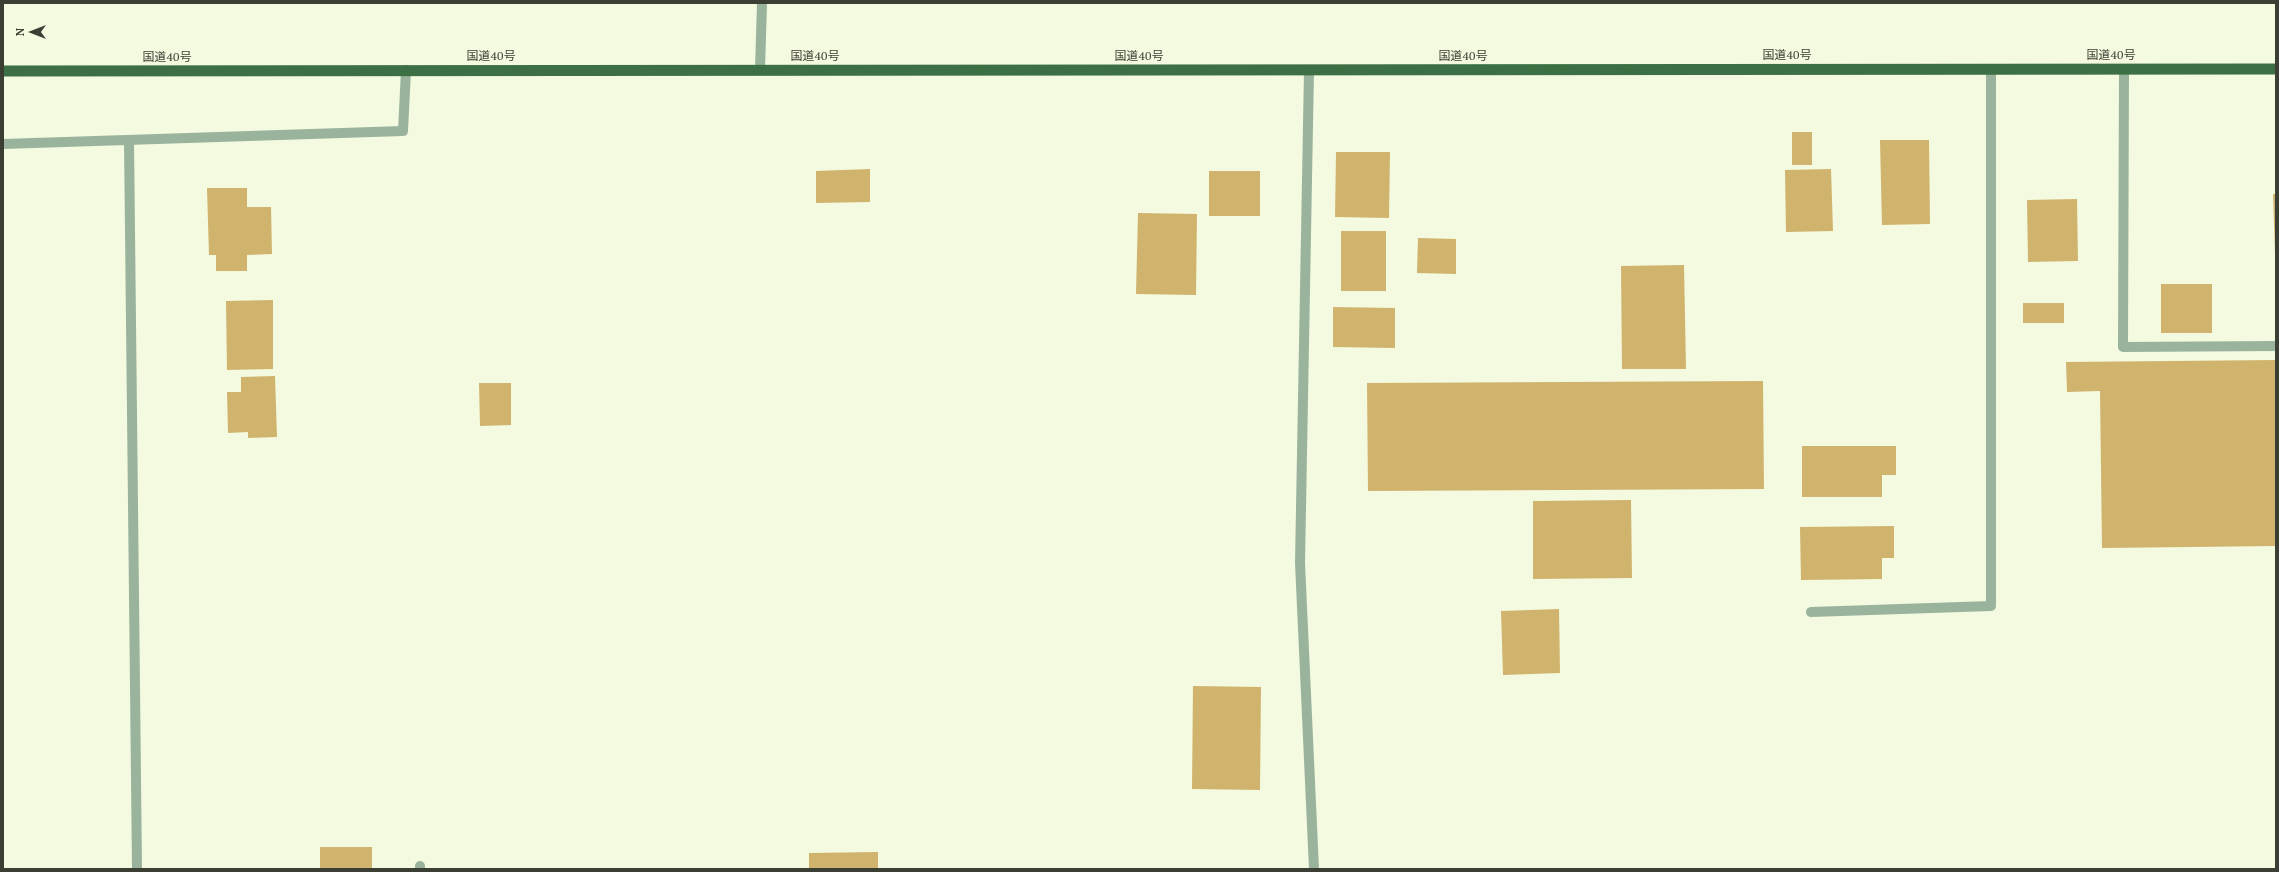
<!DOCTYPE html>
<meta charset="utf-8">
<style>
body{margin:0}
#map{position:relative;width:2279px;height:872px;overflow:hidden;background:#f4fadf;font-family:"PT Serif",serif}
canvas{display:block}
.frame{position:absolute;inset:0;border:4px solid #3b3e33;pointer-events:none}
.north{position:absolute;left:12px;top:12px;width:40px;height:40px;-webkit-text-stroke:3px #f4fadf;paint-order:stroke;rotate:270deg;font-size:11px;font-weight:700;line-height:16px;text-align:center;color:#3b3e33}
.north::after{content:'';display:block;margin:auto;width:14px;height:18px;background:#3b3e33;clip-path:polygon(50% 0,100% 100%,50% 72%,0 100%)}
</style>
<div id="map">
<canvas width="2279" height="872"></canvas>
<div class="frame"></div>
<div class="north">N</div>
</div>
<script>
const ctx = document.querySelector('canvas').getContext('2d');
ctx.lineJoin = 'round';
function fillPath(path, color) { ctx.fillStyle = color; ctx.fill(path, 'evenodd'); }
function trace(path, color, width, dash) { ctx.strokeStyle = color; ctx.lineWidth = width; ctx.lineCap = dash ? 'butt' : 'round'; ctx.setLineDash(dash || []); ctx.stroke(path); }
function drawText(font, color, halo, rows, align = 'center') {
  ctx.font = font + ' "PT Serif","Noto Sans JP",serif'; ctx.lineWidth = 4; ctx.setLineDash([]); ctx.textBaseline = 'middle'; ctx.strokeStyle = halo; ctx.fillStyle = color; for (const [text, x, y, turn = 0] of rows) {
    ctx.save(); ctx.translate(x, y); ctx.rotate((+turn || 0) * Math.PI / 180); ctx.textAlign = isNaN(turn) ? turn : align; if (halo) ctx.strokeText(text, 0, 0); ctx.fillText(text, 0, 0); ctx.restore();
  }
}
fillPath(new Path2D(`
 M 1792,132 L 1812,132 L 1812,165 L 1792,165 Z
 M 1880,140 L 1929,140 L 1930,224 L 1882,225 Z
 M 1336,152 L 1390,152 L 1389,218 L 1335,217 Z
 M 870,169 L 870,202 L 816,203 L 816,171 Z
 M 1831,169 L 1833,231 L 1786,232 L 1785,170 Z
 M 1209,171 L 1260,171 L 1260,216 L 1209,216 Z
 M 207,188 L 247,188 L 247,207 L 271,207 L 272,254 L 247,255 L 247,271 L 216,271 L 216,255 L 209,255 Z
 M 2273,194 L 2276,194 L 2276,254 L 2275,254 Z
 M 2077,199 L 2078,261 L 2028,262 L 2027,200 Z
 M 1138,213 L 1197,214 L 1196,295 L 1136,294 Z
 M 1341,231 L 1386,231 L 1386,291 L 1341,291 Z
 M 1418,238 L 1456,239 L 1456,274 L 1417,273 Z
 M 1684,265 L 1686,369 L 1622,369 L 1621,266 Z
 M 2161,284 L 2212,284 L 2212,333 L 2161,333 Z
 M 273,300 L 273,369 L 227,370 L 226,301 Z
 M 2023,303 L 2064,303 L 2064,323 L 2023,323 Z
 M 1333,307 L 1395,308 L 1395,348 L 1333,347 Z
 M 2276,360 L 2276,546 L 2102,548 L 2100,391 L 2067,392 L 2066,362 Z
 M 275,376 L 277,437 L 248,438 L 248,432 L 228,433 L 227,392 L 241,392 L 241,377 Z
 M 1763,381 L 1764,489 L 1368,491 L 1367,383 Z
 M 479,383 L 511,383 L 511,425 L 480,426 Z
 M 1802,446 L 1896,446 L 1896,475 L 1882,475 L 1882,497 L 1802,497 Z
 M 1631,500 L 1632,578 L 1533,579 L 1533,501 Z
 M 1894,526 L 1894,558 L 1882,558 L 1882,579 L 1801,580 L 1800,527 Z
 M 1559,609 L 1560,673 L 1503,675 L 1501,611 Z
 M 1193,686 L 1261,687 L 1260,790 L 1192,789 Z
 M 320,847 L 372,847 L 372,869 L 320,869 Z
 M 878,852 L 878,869 L 809,869 L 809,853 Z`), '#d0b36d');
trace(new Path2D(`
 M 2124,69 L 2123,347 L 2276,346
 M 760,70 L 762,3
 M 1309,70 L 1300,563 L 1314,869
 M 1811,612 L 1991,606 L 1991,69
 M 420,866 L 420,869`), '#9ab39c', 10);
trace(new Path2D(`
 M 129,140 L 137,869
 M 3,144 L 403,131 L 406,70`), '#9ab39c', 10);
trace(new Path2D(`
 M 3,71 L 2276,69`), '#3c7044', 11);
drawText('12px', '#3b3e33', '#f4fadf', [
 ["国道40号",1787,56],
 ["国道40号",2111,56],
 ["国道40号",491,57],
 ["国道40号",815,57],
 ["国道40号",1139,57],
 ["国道40号",1463,57],
 ["国道40号",167,58]
]);
</script>
